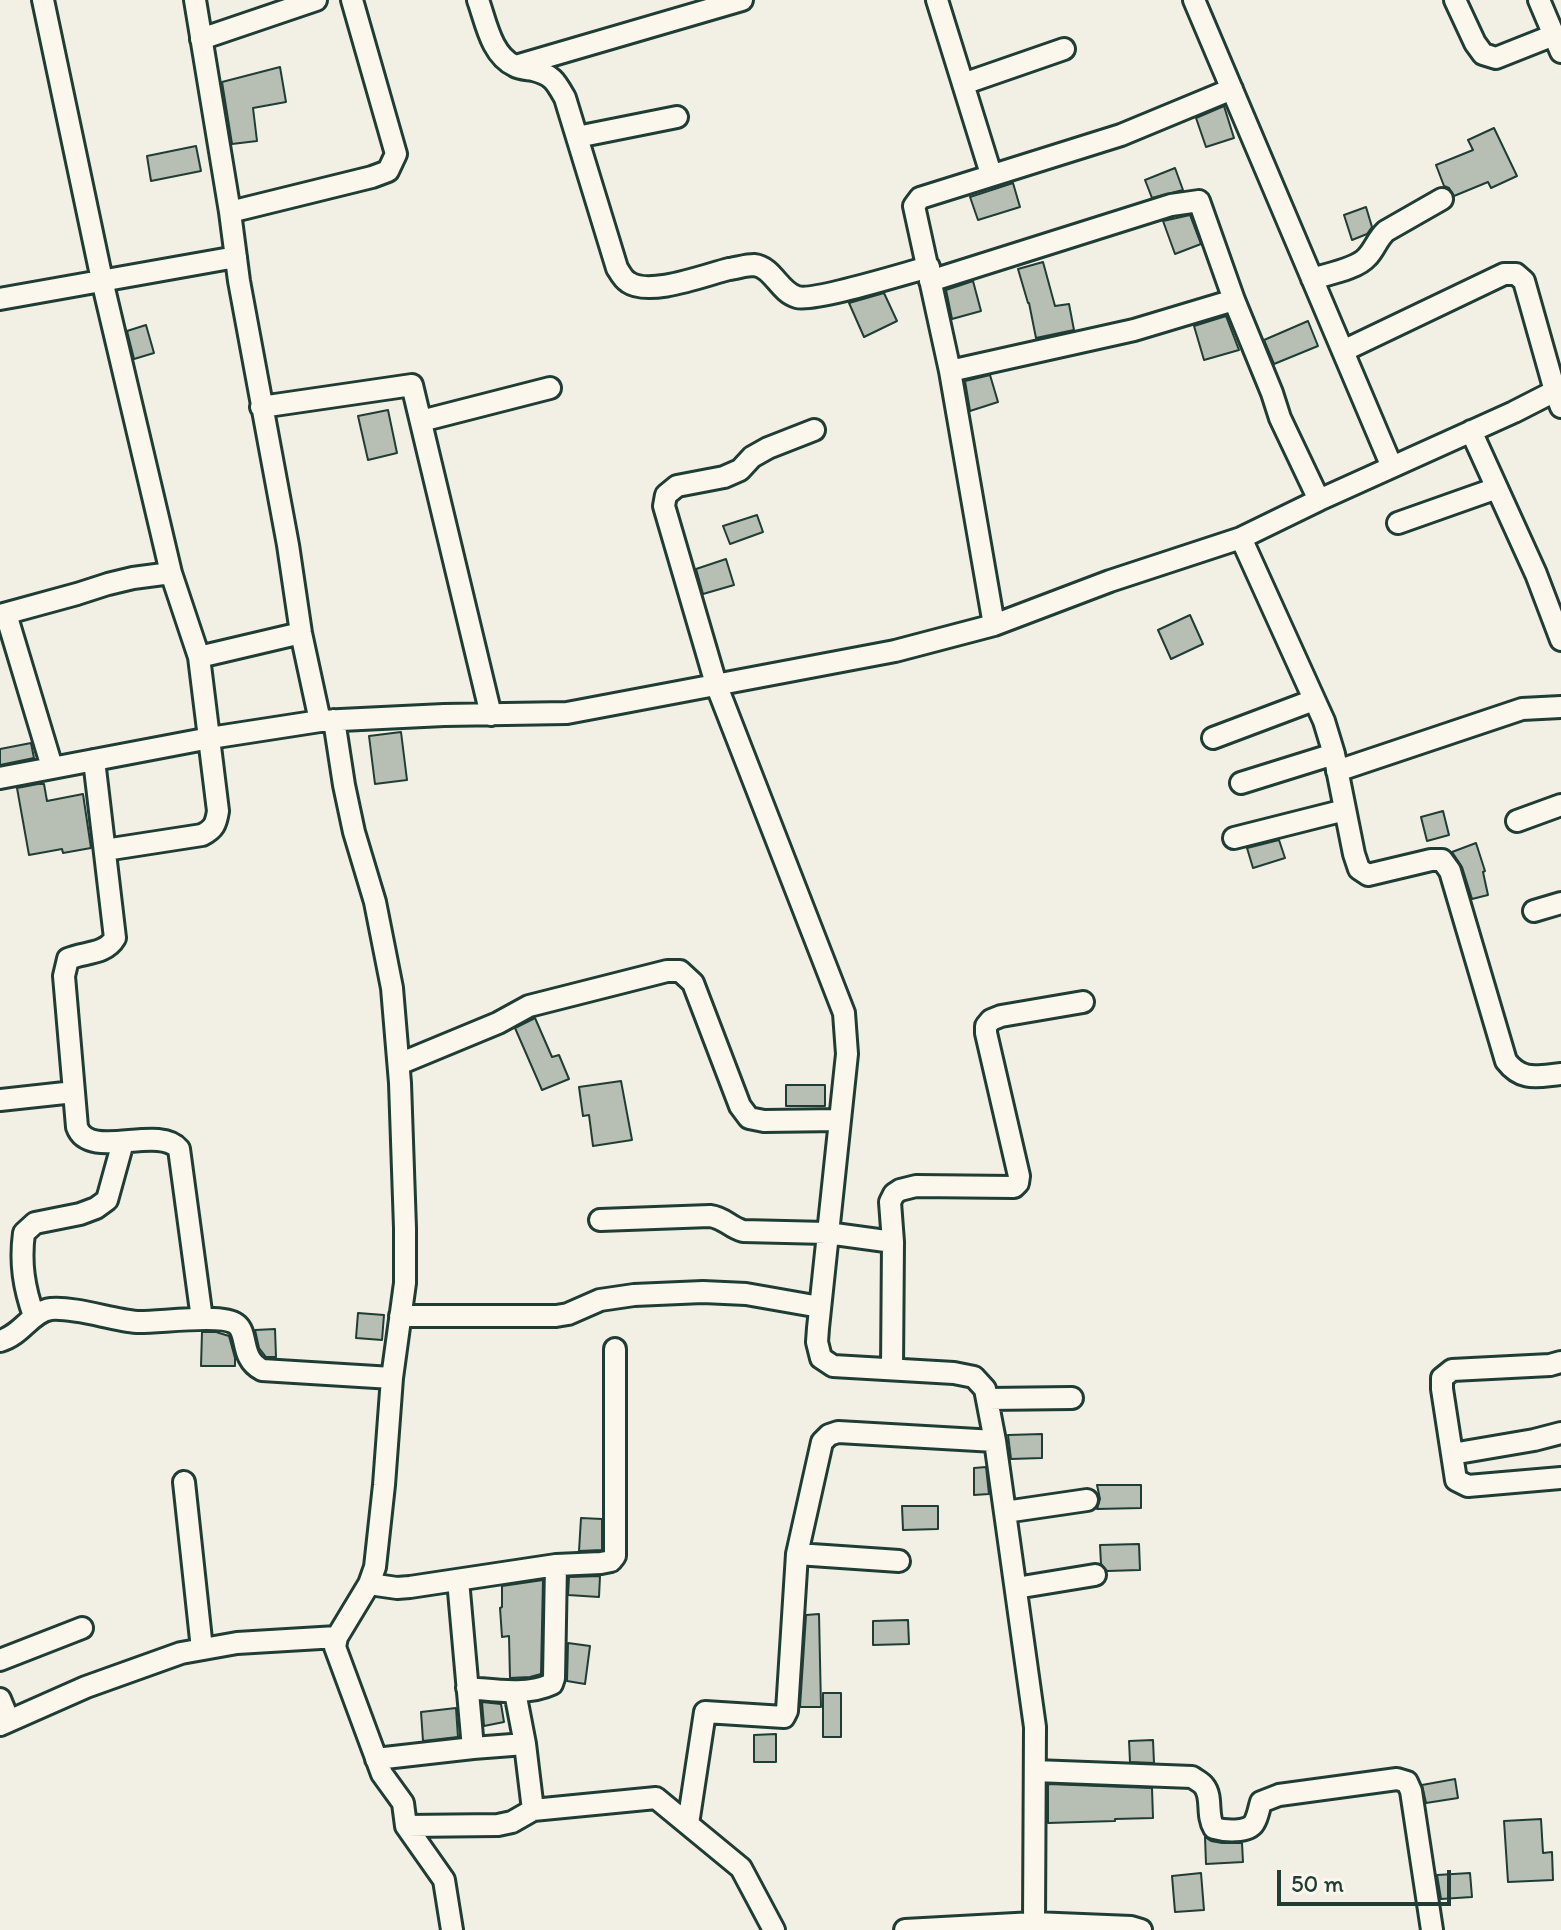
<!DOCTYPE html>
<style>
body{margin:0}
#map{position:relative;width:1561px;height:1930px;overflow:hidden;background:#f2f0e5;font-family:Itim,sans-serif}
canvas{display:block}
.scale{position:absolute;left:1277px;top:1870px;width:174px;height:36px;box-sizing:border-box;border:4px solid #1f3d34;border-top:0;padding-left:10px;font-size:24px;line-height:28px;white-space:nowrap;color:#1f3d34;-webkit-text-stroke:6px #fbf7ec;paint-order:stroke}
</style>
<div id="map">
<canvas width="1561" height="1930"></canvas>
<div class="scale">50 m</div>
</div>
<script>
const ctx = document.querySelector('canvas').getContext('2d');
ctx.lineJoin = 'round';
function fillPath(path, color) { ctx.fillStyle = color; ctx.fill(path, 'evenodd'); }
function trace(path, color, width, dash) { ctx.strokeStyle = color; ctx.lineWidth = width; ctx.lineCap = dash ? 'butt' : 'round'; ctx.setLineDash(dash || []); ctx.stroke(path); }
const building = new Path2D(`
 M 280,67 L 286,102 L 253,108 L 257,141 L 232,144 L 222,82 Z
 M 1224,106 L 1234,138 L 1206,147 L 1196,118 Z
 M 1494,128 L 1517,176 L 1491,188 L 1488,182 L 1454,196 L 1449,188 L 1444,186 L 1436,165 L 1473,150 L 1468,140 Z
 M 196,146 L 201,171 L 151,181 L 147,156 Z
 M 1175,168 L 1183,190 L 1152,198 L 1145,180 Z
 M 1013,183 L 1020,207 L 978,220 L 970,197 Z
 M 1366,207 L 1372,227 L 1367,234 L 1352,240 L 1344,215 Z
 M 1190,215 L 1201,244 L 1175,254 L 1163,221 Z
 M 1043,262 L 1055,306 L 1069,304 L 1074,330 L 1036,338 L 1029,303 L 1028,303 L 1018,269 Z
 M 973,281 L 981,311 L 952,319 L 946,290 Z
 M 884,293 L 897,321 L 864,337 L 849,303 Z
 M 1226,316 L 1239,350 L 1204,360 L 1194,326 Z
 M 1308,321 L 1318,346 L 1274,364 L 1264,340 Z
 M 146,325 L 154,353 L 134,359 L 127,331 Z
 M 990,375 L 998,402 L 970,411 L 965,381 Z
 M 388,410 L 397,453 L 368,460 L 358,416 Z
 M 757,515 L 763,532 L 730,544 L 723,526 Z
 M 726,559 L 734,585 L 703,594 L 696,569 Z
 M 1190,615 L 1203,644 L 1171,659 L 1158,630 Z
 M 401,732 L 407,780 L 375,784 L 369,736 Z
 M 31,743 L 34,758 L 0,765 L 0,749 Z
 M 38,784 L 44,784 L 47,801 L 83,794 L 91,848 L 63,853 L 62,849 L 29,855 L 17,788 Z
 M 1443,811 L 1449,835 L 1427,841 L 1421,817 Z
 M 1279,840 L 1285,858 L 1253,868 L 1247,848 Z
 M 1476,843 L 1485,871 L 1483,872 L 1488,895 L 1472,899 L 1462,867 L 1452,852 Z
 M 535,1018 L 552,1057 L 559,1055 L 569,1079 L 542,1090 L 515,1028 Z
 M 621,1081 L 632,1140 L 593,1146 L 589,1115 L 583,1116 L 579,1087 Z
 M 786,1085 L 825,1085 L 825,1106 L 786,1106 Z
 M 358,1313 L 384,1315 L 382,1340 L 356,1338 Z
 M 275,1329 L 276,1357 L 266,1357 L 259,1348 L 255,1330 Z
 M 202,1332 L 216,1332 L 229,1336 L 235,1358 L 235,1366 L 201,1366 Z
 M 1042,1434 L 1042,1458 L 1011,1459 L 1008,1435 Z
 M 986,1467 L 989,1494 L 974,1495 L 974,1468 Z
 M 1097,1485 L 1141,1485 L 1141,1508 L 1097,1509 L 1100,1499 Z
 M 902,1506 L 938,1506 L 938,1529 L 903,1530 Z
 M 581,1518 L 602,1519 L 602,1550 L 579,1551 Z
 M 1139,1544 L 1140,1570 L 1107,1571 L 1101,1564 L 1100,1545 Z
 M 600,1576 L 599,1597 L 568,1595 L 569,1577 Z
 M 543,1580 L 541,1674 L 530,1677 L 510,1678 L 509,1636 L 502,1637 L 500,1608 L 502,1607 L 502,1586 Z
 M 819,1614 L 821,1707 L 800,1707 L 806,1615 Z
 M 908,1620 L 909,1644 L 873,1645 L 873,1621 Z
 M 568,1643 L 590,1646 L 585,1684 L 567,1681 Z
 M 823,1693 L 841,1693 L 841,1737 L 823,1737 Z
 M 482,1702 L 501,1704 L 504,1722 L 484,1726 Z
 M 456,1708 L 458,1737 L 423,1741 L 421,1712 Z
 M 776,1734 L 776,1762 L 754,1762 L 754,1735 Z
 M 1153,1740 L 1154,1763 L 1130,1762 L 1129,1741 Z
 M 1455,1779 L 1458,1798 L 1426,1803 L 1422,1785 Z
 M 1048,1784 L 1152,1788 L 1153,1818 L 1115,1819 L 1115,1821 L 1048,1823 Z
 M 1541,1819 L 1543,1853 L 1552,1852 L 1553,1880 L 1508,1882 L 1504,1821 Z
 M 1205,1837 L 1211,1841 L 1222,1843 L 1242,1843 L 1243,1862 L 1206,1864 Z
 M 1201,1873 L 1204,1910 L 1175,1912 L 1172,1876 Z
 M 1470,1873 L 1472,1897 L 1441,1899 L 1437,1875 Z`);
fillPath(building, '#b7beb3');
trace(building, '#1f3d34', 2);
const street = new Path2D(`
 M 43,0 L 102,280 L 171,573 L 199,657 L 218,811 C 216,824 214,829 202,835 L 105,850
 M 195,0 L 230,212 L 239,281 L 288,545 L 301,633 L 320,721
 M 478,0 C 486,22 491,55 515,66 C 520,69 528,69 533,70 C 553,75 556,82 565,98 L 617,268 C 620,273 623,279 628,282 C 649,297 705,275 729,269 C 737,268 746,265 754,265 C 773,267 779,292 797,297 C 814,302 906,273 929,267
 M 937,0 L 991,174
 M 1194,0 L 1392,467
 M 1455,0 L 1475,43 L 1483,54 L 1496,58 L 1554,35
 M 1539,0 L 1561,52
 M 201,39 L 316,0
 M 519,65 L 742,0
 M 963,84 L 1064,49
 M 577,137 L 677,117
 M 230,212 L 372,177 L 388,171 L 396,154 L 352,0
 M 1312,279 C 1327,274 1357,269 1367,257 C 1375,249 1377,239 1386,231 L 1442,199
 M 930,281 L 1171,205 L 1199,201 L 1234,300 L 1272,393 L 1280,418 L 1319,500
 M 0,299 L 236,257
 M 1343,351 L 1504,274 L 1516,274 L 1524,281 L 1555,391 L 1561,407
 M 950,371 L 1134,330 L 1234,300
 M 261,407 L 412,385 L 491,715
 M 421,421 L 550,388
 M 814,430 L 768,448 L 752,457 L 740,470 L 724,477 L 677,486 L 666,495 L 664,506 L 716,684 L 844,1013 L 847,1054 L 818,1328 L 817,1342 L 821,1358 L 833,1366 L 954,1373 L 974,1377 L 985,1389 L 995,1441 L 1035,1727 L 1034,1923
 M 1471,431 L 1536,574 L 1561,640
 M 1398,523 L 1497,488
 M 1241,538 L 1324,721 L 1334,754 L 1354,854 L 1359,869 L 1368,875 L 1431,860 L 1442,860 L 1450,871 L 1506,1061 C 1522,1082 1538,1076 1561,1074
 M 6,614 L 52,767
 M 0,615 L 77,594 L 108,584 L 133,578 L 171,573
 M 994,625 L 950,371 L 914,206 L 920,198 L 1121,135 L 1232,89
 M 199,657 L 301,633
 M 334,720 L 344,785 L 354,832 L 375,902 L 392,988 L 400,1083 L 405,1228 L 405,1283 L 392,1378 L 384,1485 L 375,1567 L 369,1584 L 337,1637 L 335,1647 L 382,1774 L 403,1803 L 406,1826 L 444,1880 L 452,1930
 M 1213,738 L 1314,700
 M 94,760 L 115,938 C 105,955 84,952 68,959 L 64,976 L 77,1127 C 89,1161 159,1124 179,1149 L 202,1319
 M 1337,771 L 1522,709 L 1561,707
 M 0,778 L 210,738 L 320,721 L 444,715 L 567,713 L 895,651 L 994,625 L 1110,581 L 1241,538 L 1319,500 L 1514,412 L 1561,388
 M 1241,783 L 1334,754
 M 1517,821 L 1561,805
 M 1234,838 L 1345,810
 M 1534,911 L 1561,903
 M 399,1064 L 498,1023 L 529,1006 L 667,971 L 680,971 L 693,983 L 740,1106 L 749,1118 L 764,1121 L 839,1120
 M 0,1100 L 74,1092
 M 600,1220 L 710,1216 C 725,1218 729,1227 743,1231 L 827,1233 L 893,1242
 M 34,1316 C 24,1288 20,1263 24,1233 L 35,1223 L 80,1214 L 96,1208 L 107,1200 L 123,1142
 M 400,1316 L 556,1316 L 568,1314 L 600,1300 L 634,1295 L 703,1292 L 746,1294 L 820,1307
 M 0,1341 C 22,1335 32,1311 51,1309 C 77,1307 111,1320 137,1322 C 157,1323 222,1313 236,1324 C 249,1333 239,1358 262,1370 L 392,1378
 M 1561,1362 L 1550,1365 L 1452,1370 L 1442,1378 L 1442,1389 L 1456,1480 L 1468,1486 L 1561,1478
 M 892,1369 L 893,1242 L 890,1202 L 894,1194 L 900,1190 L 916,1186 L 1014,1187 L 1018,1183 L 1019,1176 L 986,1033 L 986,1026 L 991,1020 L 1001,1016 L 1083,1002
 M 988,1399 L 1072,1398
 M 1452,1454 L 1534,1440 L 1561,1433
 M 184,1482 L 202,1649
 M 1005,1512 L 1087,1500
 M 797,1554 L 899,1561
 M 458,1580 L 473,1748
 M 369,1584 L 397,1588 L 410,1587 L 556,1565 L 601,1563 L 611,1561 L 615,1556 L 615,1349
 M 1016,1588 L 1095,1575
 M 0,1660 L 82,1628
 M 467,1688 C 495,1690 526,1696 552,1684 L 554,1678 L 556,1565
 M 515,1692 L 525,1744 L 533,1810
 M 0,1699 L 9,1721
 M 0,1725 L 86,1687 L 181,1653 L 237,1643 L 337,1637
 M 376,1759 L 473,1748 L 525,1744
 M 1035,1771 L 1192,1777 C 1196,1780 1201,1782 1204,1786 C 1213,1797 1206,1815 1214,1828 C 1224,1831 1248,1833 1254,1823 C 1258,1817 1259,1808 1261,1802 L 1279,1795 L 1397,1779 L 1407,1782 L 1411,1791 L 1432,1930
 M 688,1824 L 705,1712 L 784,1717 L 787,1711 L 797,1554 L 822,1442 L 829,1435 L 838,1432 L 995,1441
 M 406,1826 L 498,1825 L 512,1822 L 533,1810 L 656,1798 L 741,1868 L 774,1930
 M 905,1930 L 1034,1923 L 1131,1927 L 1141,1930`);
trace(street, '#1f3d34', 26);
trace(street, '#fbf7ec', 20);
</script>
